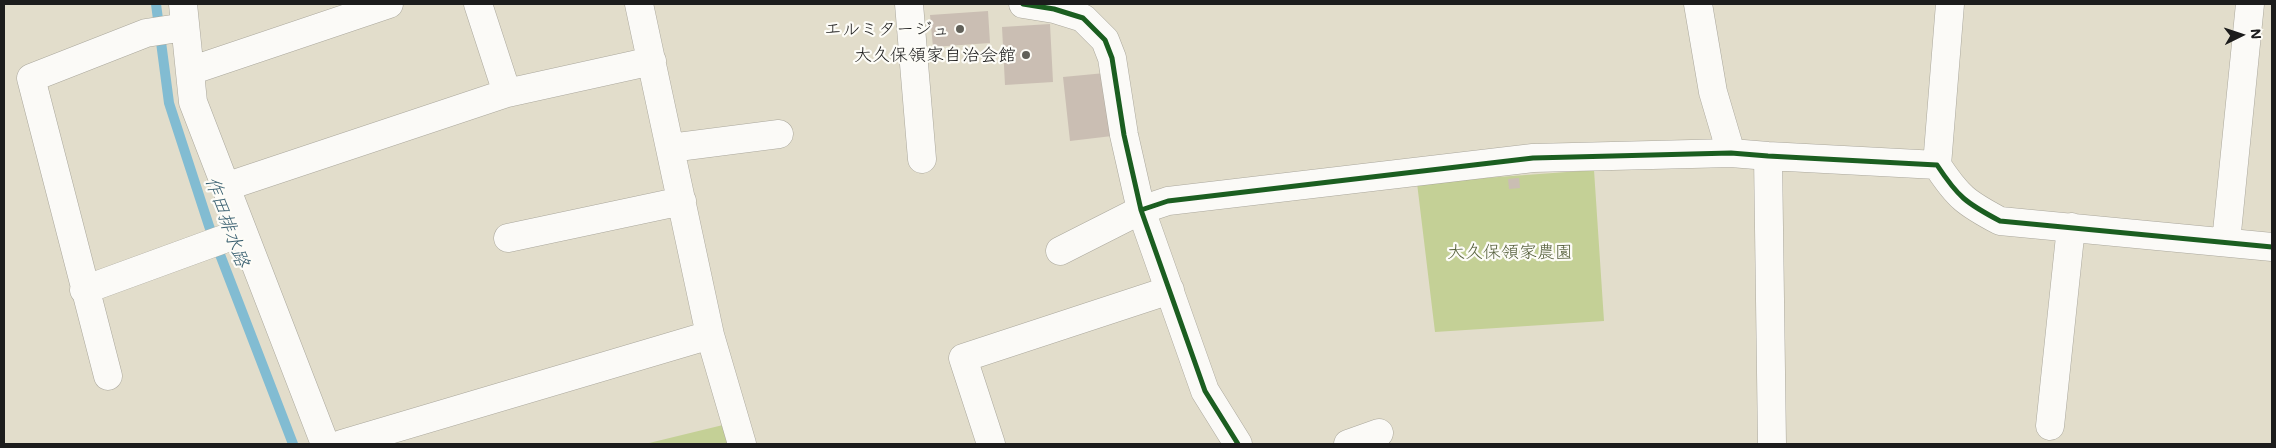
<!DOCTYPE html>
<meta charset="utf-8">
<style>
body{margin:0}
#map{position:relative;width:2276px;height:448px;overflow:hidden;background:#e2ddcb;font-family:Mali,sans-serif}
canvas{display:block}
.frame{position:absolute;inset:0;border:5px solid #1c1c1c;pointer-events:none}
.north{position:absolute;left:2216px;top:10px;width:50px;height:50px;-webkit-text-stroke:4px #fdfcf7;paint-order:stroke;rotate:86deg;font-size:14px;font-weight:700;line-height:20px;text-align:center;color:#1c1c1c}
.north::after{content:'';display:block;margin:auto;width:18px;height:22px;background:#1c1c1c;clip-path:polygon(50% 0,100% 100%,50% 72%,0 100%)}
</style>
<div id="map">
<canvas width="2276" height="448"></canvas>
<div class="frame"></div>
<div class="north">N</div>
</div>
<script>
const ctx = document.querySelector('canvas').getContext('2d');
ctx.lineJoin = 'round';
function fillPath(path, color) { ctx.fillStyle = color; ctx.fill(path, 'evenodd'); }
function trace(path, color, width, dash) { ctx.strokeStyle = color; ctx.lineWidth = width; ctx.lineCap = dash ? 'butt' : 'round'; ctx.setLineDash(dash || []); ctx.stroke(path); }
function drawText(font, color, halo, rows, align = 'center') {
  ctx.font = font + ' Mali,"Klee One",sans-serif'; ctx.lineWidth = 4.5; ctx.setLineDash([]); ctx.textBaseline = 'middle'; ctx.strokeStyle = halo; ctx.fillStyle = color; for (const [text, x, y, turn = 0] of rows) {
    ctx.save(); ctx.translate(x, y); ctx.rotate((+turn || 0) * Math.PI / 180); ctx.textAlign = isNaN(turn) ? turn : align; if (halo) ctx.strokeText(text, 0, 0); ctx.fillText(text, 0, 0); ctx.restore();
  }
}
fillPath(new Path2D(`
 M 1594,170 L 1604,321 L 1435,332 L 1417,183 Z
 M 723,425 L 728,444 L 645,444 Z`), '#c4d096');
trace(new Path2D(`
 M 156,4 L 169,103 L 209,226 L 293,444`), '#82bcd2', 10);
fillPath(new Path2D(`
 M 988,11 L 990,43 L 933,47 L 930,15 Z
 M 1050,24 L 1053,82 L 1005,85 L 1002,27 Z
 M 1105,73 L 1112,136 L 1070,141 L 1063,77 Z
 M 1519,178 L 1520,188 L 1509,189 L 1508,179 Z`), '#cabeb3');
const minor = new Path2D(`
 M 183,4 L 193,102 L 325,444
 M 478,4 L 507,93
 M 639,4 L 710,335 L 742,444
 M 909,4 L 922,159
 M 1023,4 L 1054,9 L 1083,18 L 1105,40 L 1112,58 L 1124,135 L 1141,210 L 1205,391 L 1238,444
 M 1698,4 L 1713,92 L 1731,153
 M 190,71 L 389,4
 M 670,148 L 779,134
 M 1768,156 L 1772,444
 M 1937,165 L 1950,4
 M 225,187 L 507,93 L 652,61
 M 508,238 L 682,201
 M 2226,242 L 2250,4
 M 1060,251 L 1141,210 L 1168,201 L 1533,158 L 1731,153 L 1768,156 L 1937,165 C 1958,197 1966,203 2000,221 L 2272,247
 M 84,290 L 243,232
 M 108,376 L 31,78 L 146,33 L 185,27
 M 2050,426 L 2071,227
 M 342,444 L 710,335
 M 991,444 L 963,358 L 1170,290
 M 1348,444 L 1379,433`);
trace(minor, '#aaa79c', 29);
trace(minor, '#fbfaf7', 28);
trace(new Path2D(`
 M 1023,4 L 1054,9 L 1083,18 L 1105,40 L 1112,58 L 1124,135 L 1141,210 L 1205,391 L 1238,444
 M 1141,210 L 1168,201 L 1533,158 L 1731,153 L 1768,156 L 1937,165 C 1958,197 1966,203 2000,221 L 2272,247`), '#1b5e20', 5);
for (const [x, y, r, color] of [
 [960,29,5,"#616059"],
 [1026,55,5,"#616059"]
]) { const dot = new Path2D(); dot.arc(x, y, r, 0, 2 * Math.PI); ctx.fillStyle = color; ctx.fill(dot); trace(dot, '#fdfcf7', 2); }
drawText('18px', '#1c1c1c', '#fdfcf7', [
 ["エルミタージュ",950,29],
 ["大久保領家自治会館",1016,55]
], 'right');
drawText('18px', '#56603c', '#fdfcf7', [
 ["大久保領家農園",1510,252]
]);
drawText('italic 19px', '#375e6f', '#fdfcf7', [
 ["作田排水路",227,222,70]
]);
</script>
